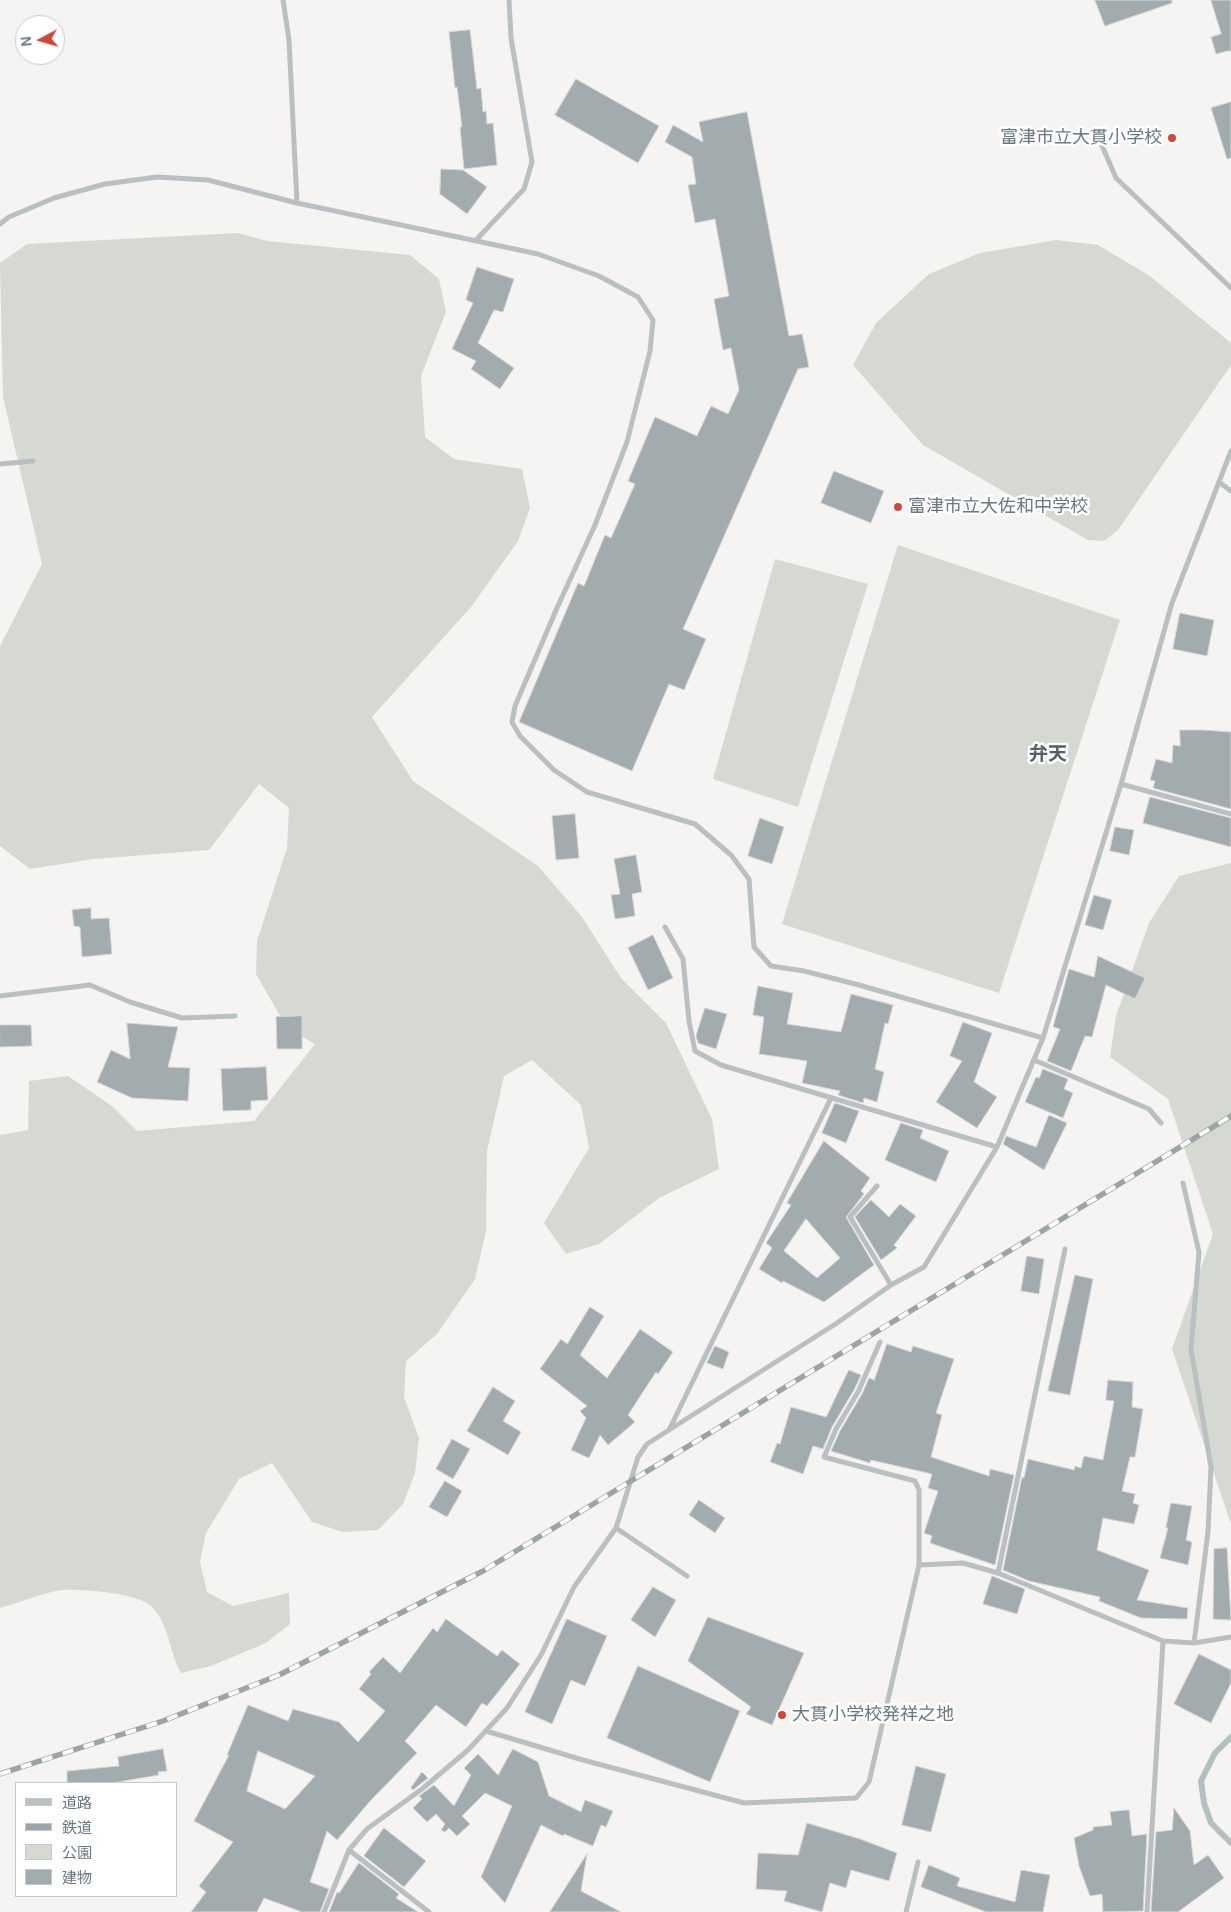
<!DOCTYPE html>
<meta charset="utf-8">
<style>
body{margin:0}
#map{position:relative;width:1231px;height:1912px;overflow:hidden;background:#f5f4f2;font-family:Helvetica,"Noto Sans JP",sans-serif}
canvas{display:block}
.legend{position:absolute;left:15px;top:1782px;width:162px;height:115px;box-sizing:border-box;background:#fff;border:1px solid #c2c9cc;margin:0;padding:6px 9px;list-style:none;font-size:15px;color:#67787f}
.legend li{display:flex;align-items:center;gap:10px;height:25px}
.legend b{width:25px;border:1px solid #c2c9cc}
.north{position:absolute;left:15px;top:15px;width:50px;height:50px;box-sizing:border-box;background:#fff;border:1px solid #c2c9cc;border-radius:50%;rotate:264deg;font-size:14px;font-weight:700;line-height:20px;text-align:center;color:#67787f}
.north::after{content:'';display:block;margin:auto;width:18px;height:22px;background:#ce4839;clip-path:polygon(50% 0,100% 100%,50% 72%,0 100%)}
</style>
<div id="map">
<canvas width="1231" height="1912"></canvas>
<ul class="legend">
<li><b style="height:6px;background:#babfc1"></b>道路</li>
<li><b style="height:6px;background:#9ca4a7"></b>鉄道</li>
<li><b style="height:14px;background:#d5d9d1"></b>公園</li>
<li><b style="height:14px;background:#a2abae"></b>建物</li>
</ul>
<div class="north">N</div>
</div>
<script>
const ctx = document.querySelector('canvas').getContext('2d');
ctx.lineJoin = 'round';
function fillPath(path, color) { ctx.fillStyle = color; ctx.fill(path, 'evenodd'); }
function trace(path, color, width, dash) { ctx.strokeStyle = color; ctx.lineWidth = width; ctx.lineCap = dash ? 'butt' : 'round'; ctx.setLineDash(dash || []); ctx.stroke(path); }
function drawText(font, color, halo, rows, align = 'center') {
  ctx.font = font + ' Helvetica,"Noto Sans JP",sans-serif'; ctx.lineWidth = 5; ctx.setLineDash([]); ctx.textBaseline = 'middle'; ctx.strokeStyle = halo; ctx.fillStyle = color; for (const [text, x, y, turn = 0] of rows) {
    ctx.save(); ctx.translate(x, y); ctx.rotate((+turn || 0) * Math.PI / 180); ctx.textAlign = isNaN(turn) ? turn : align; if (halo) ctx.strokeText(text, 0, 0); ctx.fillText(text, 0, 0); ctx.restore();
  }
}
fillPath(new Path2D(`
 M 238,233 L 267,241 L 410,255 L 439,279 L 446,312 L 421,376 L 425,437 L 454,459 L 522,469 L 530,508 L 518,541 L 471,607 L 372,717 L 413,781 L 538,866 L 582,917 L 621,978 L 666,1023 L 712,1119 L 719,1169 L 659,1198 L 599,1244 L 566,1254 L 544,1223 L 589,1148 L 581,1105 L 532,1060 L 504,1076 L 487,1151 L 486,1231 L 475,1279 L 437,1334 L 406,1361 L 404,1397 L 419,1438 L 415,1473 L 403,1504 L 378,1530 L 343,1532 L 312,1522 L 272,1463 L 239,1479 L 206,1533 L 200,1562 L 207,1592 L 233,1606 L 289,1593 L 290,1624 L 266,1643 L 211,1666 L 181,1673 C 169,1652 170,1626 152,1607 C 139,1593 82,1589 63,1590 C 47,1591 16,1604 0,1608 L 0,1135 L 28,1130 L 29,1081 L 68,1076 L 112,1106 L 137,1131 L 254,1121 L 315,1044 L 287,1028 L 256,974 L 257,941 L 287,848 L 289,808 L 259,784 L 209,850 L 94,859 L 30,869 L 0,846 L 0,646 L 42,564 L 3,397 L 0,263 L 27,244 Z
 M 1056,240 L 1098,245 L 1150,276 L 1231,343 L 1231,365 L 1118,530 L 1104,541 L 1088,540 L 923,445 L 853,365 L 876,323 L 929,274 L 980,253 Z
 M 898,545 L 1120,620 L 999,993 L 782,924 Z
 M 775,559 L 868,584 L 798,807 L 713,779 Z
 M 1231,863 L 1231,1524 L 1172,1349 L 1213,1234 L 1168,1099 L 1110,1057 L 1116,1016 L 1149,923 L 1179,876 Z`), '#d5d9d1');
trace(new Path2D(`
 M 1231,1737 L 1215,1753 L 1201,1781 L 1204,1803 L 1211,1823 L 1231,1843`), '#b3c0c2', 6);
const building = new Path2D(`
 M 1095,0 L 1172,0 L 1172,3 L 1105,26 Z
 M 1211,0 L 1231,0 L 1231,51 L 1227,51 L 1216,54 L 1211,37 L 1221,34 Z
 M 470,30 L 477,89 L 481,88 L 483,112 L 486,111 L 487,124 L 493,123 L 497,165 L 464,169 L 460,127 L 462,127 L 457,87 L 455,88 L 449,32 Z
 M 576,79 L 659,126 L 638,163 L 555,115 Z
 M 1231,102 L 1231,158 L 1227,159 L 1211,108 Z
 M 747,112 L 789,336 L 802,334 L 809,367 L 798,369 L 683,629 L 706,639 L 684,690 L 669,684 L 632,771 L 519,722 L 578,583 L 584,586 L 605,535 L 611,538 L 635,484 L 628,481 L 655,417 L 697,436 L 711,406 L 728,414 L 739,390 L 731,348 L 723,350 L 714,299 L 729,296 L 715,219 L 695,223 L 688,185 L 696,184 L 692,157 L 665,142 L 673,125 L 703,142 L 699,122 Z
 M 441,169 L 463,170 L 487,187 L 467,214 L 440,194 Z
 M 477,267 L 514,279 L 503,312 L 494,310 L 478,343 L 514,368 L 500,389 L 471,369 L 476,361 L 452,349 L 473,303 L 466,300 Z
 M 834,471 L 884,491 L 871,523 L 821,503 Z
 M 1180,613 L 1214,620 L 1207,656 L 1173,649 Z
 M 1180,730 L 1203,730 L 1231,732 L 1231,809 L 1153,788 L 1155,781 L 1150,780 L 1156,759 L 1172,763 L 1173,745 L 1180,746 Z
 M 1150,797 L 1231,818 L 1231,847 L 1143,823 Z
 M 575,814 L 579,858 L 556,860 L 552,816 Z
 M 760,818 L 784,827 L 772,864 L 748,856 Z
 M 1115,827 L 1134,830 L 1129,855 L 1110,851 Z
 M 636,855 L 642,892 L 632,894 L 635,916 L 615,919 L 611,895 L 620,894 L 614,859 Z
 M 1094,895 L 1112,900 L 1103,930 L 1085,925 Z
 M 91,908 L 91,919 L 109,918 L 112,954 L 82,957 L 80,927 L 74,926 L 72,910 Z
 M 653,935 L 673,978 L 648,990 L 628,948 Z
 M 1098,956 L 1145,978 L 1135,999 L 1106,985 L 1092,1037 L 1085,1036 L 1071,1071 L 1047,1061 L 1060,1029 L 1053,1027 L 1069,969 L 1094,977 Z
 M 758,986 L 793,993 L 787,1024 L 841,1032 L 851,994 L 893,1005 L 888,1024 L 885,1023 L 875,1069 L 884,1072 L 877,1102 L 864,1098 L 863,1103 L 838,1095 L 840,1091 L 802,1083 L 807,1061 L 759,1054 L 764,1017 L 753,1015 Z
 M 705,1008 L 727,1014 L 716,1049 L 698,1043 L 696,1036 Z
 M 302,1016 L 302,1049 L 277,1049 L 276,1017 Z
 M 963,1022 L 992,1033 L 974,1082 L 997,1097 L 977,1128 L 936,1102 L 962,1061 L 950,1056 Z
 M 127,1023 L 178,1027 L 168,1067 L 190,1068 L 188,1101 L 132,1098 L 97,1082 L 111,1050 L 130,1059 Z
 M 0,1025 L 31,1025 L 32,1046 L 0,1047 Z
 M 266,1067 L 268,1100 L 251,1101 L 251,1110 L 223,1111 L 221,1069 Z
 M 1043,1069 L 1068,1079 L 1064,1089 L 1073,1093 L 1063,1118 L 1025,1102 L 1036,1077 L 1039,1078 Z
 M 835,1103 L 859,1111 L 846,1143 L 822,1133 Z
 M 1049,1115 L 1067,1123 L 1044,1170 L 1003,1144 L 1006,1136 L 1036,1147 Z
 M 901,1123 L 923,1130 L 920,1138 L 949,1151 L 936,1182 L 885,1160 Z
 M 824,1141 L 870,1178 L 861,1191 L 864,1194 L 846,1217 L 874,1265 L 824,1302 L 783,1281 L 782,1283 L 759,1269 L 772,1248 L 766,1243 L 791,1205 L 787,1203 ZM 806,1219 L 840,1258 L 817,1278 L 784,1251 Z
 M 871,1200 L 889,1217 L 900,1204 L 916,1216 L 894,1245 L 897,1248 L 881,1260 L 855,1217 Z
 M 1027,1256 L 1044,1259 L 1039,1294 L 1021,1291 Z
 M 1075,1275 L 1093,1279 L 1070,1395 L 1048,1391 Z
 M 590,1307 L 604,1316 L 580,1355 L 607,1378 L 640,1329 L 673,1352 L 658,1374 L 656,1372 L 628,1415 L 635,1422 L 608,1445 L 600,1435 L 589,1458 L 571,1450 L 586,1418 L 580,1411 L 587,1406 L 540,1369 L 561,1339 L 567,1344 Z
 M 887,1344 L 911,1352 L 913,1346 L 954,1359 L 936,1413 L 942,1415 L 931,1457 L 989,1476 L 990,1469 L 1014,1475 L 995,1565 L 930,1543 L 932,1536 L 924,1533 L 938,1491 L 928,1488 L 932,1474 L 871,1460 L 870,1463 L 831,1451 L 840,1431 L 862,1394 L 869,1378 L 874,1380 Z
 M 715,1346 L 729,1352 L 723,1369 L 707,1363 Z
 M 849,1370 L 861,1375 L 854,1390 L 832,1427 L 823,1449 L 813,1446 L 803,1474 L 770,1462 L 777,1443 L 780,1444 L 791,1407 L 826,1417 Z
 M 1108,1380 L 1133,1382 L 1132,1407 L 1143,1409 L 1135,1457 L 1130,1457 L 1122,1491 L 1135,1494 L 1133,1503 L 1139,1505 L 1134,1524 L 1103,1518 L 1097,1550 L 1149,1570 L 1137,1600 L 1188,1608 L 1187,1619 L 1141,1618 L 1099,1601 L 1100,1597 L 1029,1581 L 1003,1570 L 1022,1477 L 1024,1478 L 1028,1459 L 1074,1470 L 1075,1466 L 1081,1468 L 1084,1456 L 1103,1460 L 1114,1401 L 1106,1400 Z
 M 493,1387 L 515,1401 L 503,1421 L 521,1432 L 508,1455 L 467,1431 Z
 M 452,1439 L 470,1449 L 453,1479 L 436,1469 Z
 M 445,1481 L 462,1491 L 447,1517 L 429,1507 Z
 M 699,1500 L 725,1518 L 715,1533 L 689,1515 Z
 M 1171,1503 L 1192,1506 L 1186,1540 L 1192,1542 L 1188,1565 L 1160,1558 L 1168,1528 L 1166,1528 Z
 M 1227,1548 L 1231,1620 L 1213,1619 L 1214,1549 Z
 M 992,1576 L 1025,1589 L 1017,1614 L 983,1604 Z
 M 653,1587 L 676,1600 L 655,1637 L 631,1620 Z
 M 708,1617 L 804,1653 L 772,1725 L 746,1714 L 751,1707 L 688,1661 Z
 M 446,1619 L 497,1656 L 502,1650 L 520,1664 L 487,1706 L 482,1703 L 466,1727 L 436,1705 L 405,1741 L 417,1753 L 371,1800 L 337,1840 L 327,1831 L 310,1882 L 329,1889 L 320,1912 L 302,1912 L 264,1898 L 257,1912 L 191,1912 L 206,1892 L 199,1886 L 233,1842 L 194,1821 L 229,1755 L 227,1755 L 248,1705 L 288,1721 L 293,1709 L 339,1722 L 358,1742 L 385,1711 L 359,1689 L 371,1674 L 369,1672 L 383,1657 L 400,1673 L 433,1628 L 437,1632 ZM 258,1751 L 315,1776 L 285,1809 L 247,1791 Z
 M 567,1619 L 607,1636 L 585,1686 L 571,1680 L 552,1724 L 525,1712 Z
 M 1199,1654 L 1231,1670 L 1231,1683 L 1211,1723 L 1174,1704 Z
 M 638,1666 L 740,1711 L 710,1782 L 607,1738 Z
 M 163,1749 L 167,1771 L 158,1772 L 159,1775 L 112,1783 L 67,1783 L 67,1771 L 119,1766 L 118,1757 Z
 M 513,1749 L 538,1762 L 549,1796 L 581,1812 L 585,1800 L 613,1811 L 606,1827 L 601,1825 L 593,1846 L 564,1834 L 563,1836 L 541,1825 L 505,1903 L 481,1877 L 512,1806 L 485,1793 L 462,1816 L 470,1824 L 457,1836 L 449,1828 L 445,1832 L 441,1830 L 445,1824 L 436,1814 L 427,1822 L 413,1808 L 422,1799 L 419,1796 L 434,1785 L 454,1806 L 471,1775 L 464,1768 L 478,1754 L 498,1775 Z
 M 916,1766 L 946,1774 L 931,1832 L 902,1825 Z
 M 422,1772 L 428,1778 L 413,1790 L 411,1788 Z
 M 1174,1808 L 1190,1831 L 1194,1865 L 1208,1855 L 1224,1878 L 1178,1912 L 1153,1912 L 1151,1911 L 1156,1832 L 1172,1830 Z
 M 1129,1810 L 1132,1836 L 1147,1834 L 1143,1911 L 1103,1912 L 1102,1894 L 1090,1896 L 1079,1866 L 1074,1838 L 1093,1830 L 1093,1827 L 1112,1825 L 1110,1812 Z
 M 807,1823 L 860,1839 L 897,1853 L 889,1881 L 851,1870 L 846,1888 L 830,1883 L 822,1912 L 784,1901 L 787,1891 L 756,1889 L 758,1853 L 798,1855 Z
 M 384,1828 L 426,1861 L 404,1887 L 364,1856 Z
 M 587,1854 L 581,1891 L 621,1912 L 550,1912 Z
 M 359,1863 L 399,1894 L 396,1898 L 418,1912 L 329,1912 L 337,1892 L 339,1893 Z
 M 929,1865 L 960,1878 L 957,1886 L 1015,1902 L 1021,1870 L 1050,1875 L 1043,1912 L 986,1912 L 921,1887 Z`);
fillPath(building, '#a2abae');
trace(building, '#d6d6d4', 1);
trace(new Path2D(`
 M 283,0 L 289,40 L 297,203
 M 1097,134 L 1116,178 L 1231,288
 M 0,224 L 9,217 L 54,198 L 105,184 L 157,177 L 208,180 L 297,203 L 538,254 L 599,276 L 638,297 L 653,320 L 650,351 L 627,442 L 595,525 L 557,608 L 515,706 L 512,722 L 520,736 L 554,770 L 587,792 L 695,824 L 731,855 L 749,879 L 754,947 L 771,966 L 804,971 L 859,985 L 1043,1038
 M 476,240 L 524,189 L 532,162 L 511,38 L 509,0
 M 0,464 L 33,461
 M 1219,482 L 1231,491
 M 1121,784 L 1231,814
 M 665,927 L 683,959 L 689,1021 L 695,1051 L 721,1065 L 997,1147
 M 0,996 L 90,985 L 130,1002 L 182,1018 L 235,1016
 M 1034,1060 L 1149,1109 L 1161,1123
 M 1183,1183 L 1199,1252 L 1191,1349 L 1211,1467 L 1208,1532 L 1194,1643
 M 877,1186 L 850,1217 L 891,1285
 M 669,1430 L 831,1098
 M 616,1528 L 687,1576
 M 919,1565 L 963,1563 L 998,1573 L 1163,1641 L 1147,1912
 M 998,1573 L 1065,1249
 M 1163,1641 L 1194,1643 L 1231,1637
 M 486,1731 L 583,1760 L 744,1803 L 856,1798 L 869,1782 L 919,1565 L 919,1490 L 915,1481 L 824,1457 L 836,1429 L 858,1392 L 880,1342
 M 349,1850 L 429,1912
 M 324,1912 L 349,1850 L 367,1829 L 422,1789 L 468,1750 L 507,1708 L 541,1655 L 574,1587 L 616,1528 L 638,1457 L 647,1444 L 837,1323 L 891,1285 L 924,1267 L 997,1147 L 1043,1038 L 1121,784 L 1172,603 L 1231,451
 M 906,1912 L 918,1862`), '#babfc1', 5);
const rail = new Path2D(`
 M 0,1774 L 163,1721 L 279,1675 L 483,1571 L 1231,1116`);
trace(rail, '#9ca4a7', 5.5);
trace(rail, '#fff', 4, [11]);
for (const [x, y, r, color] of [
 [1172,138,5,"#ce4839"],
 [898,507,5,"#ce4839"],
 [782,1715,5,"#ce4839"]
]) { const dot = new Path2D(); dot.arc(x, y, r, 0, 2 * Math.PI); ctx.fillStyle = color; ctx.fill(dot); trace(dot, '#fff', 2); }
drawText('18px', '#67787f', '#fff', [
 ["富津市立大貫小学校",1162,138,"right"],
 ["富津市立大佐和中学校",908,507],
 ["大貫小学校発祥之地",792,1715]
], 'left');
drawText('bold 19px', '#546065', '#fff', [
 ["弁天",1048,755]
]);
</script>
